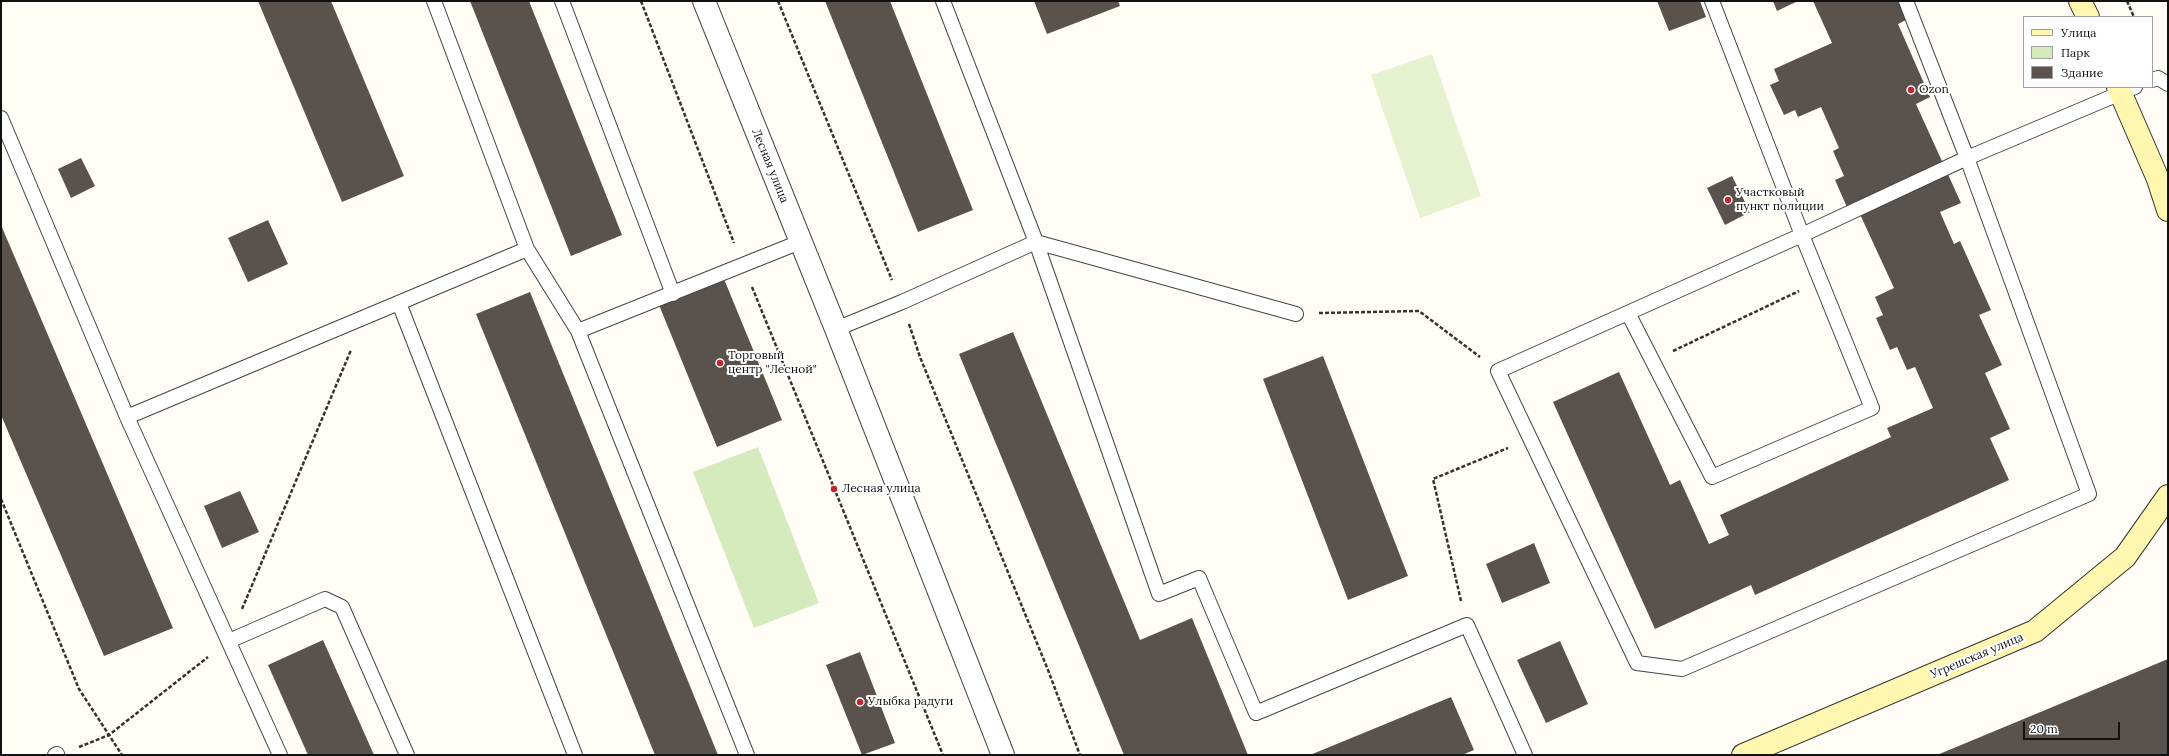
<!DOCTYPE html>
<meta charset="utf-8">
<style>
body{margin:0}
#map{position:relative;width:2169px;height:756px;overflow:hidden;background:#fffdf5;font-family:Lora,serif}
canvas{display:block}
.frame{position:absolute;inset:0;border:2px solid #111;pointer-events:none}
.legend{position:absolute;left:2023px;top:16px;width:130px;height:72px;box-sizing:border-box;background:#fff;border:1px solid #a0a0a0;margin:0;padding:5px 7px;list-style:none;font-size:12px;color:#111}
.legend li{display:flex;align-items:center;gap:8px;height:20px}
.legend b{width:20px;border:1px solid #a0a0a0}
.scale{position:absolute;left:2023px;top:722px;width:97px;height:18px;box-sizing:border-box;border:2px solid #111;border-top:0;padding-left:5px;font-size:12px;line-height:14px;white-space:nowrap;color:#111;-webkit-text-stroke:3px #fff;paint-order:stroke}
</style>
<div id="map">
<canvas width="2169" height="756"></canvas>
<div class="frame"></div>
<ul class="legend">
<li><b style="height:5px;background:#fff6b0"></b>Улица</li>
<li><b style="height:11px;background:#d5ebbd"></b>Парк</li>
<li><b style="height:11px;background:#5a524d"></b>Здание</li>
</ul>
<div class="scale">20 m</div>
</div>
<script>
const ctx = document.querySelector('canvas').getContext('2d');
ctx.lineJoin = 'round';
function fillPath(path, color) { ctx.fillStyle = color; ctx.fill(path, 'evenodd'); }
function trace(path, color, width, dash) { ctx.strokeStyle = color; ctx.lineWidth = width; ctx.lineCap = dash ? 'butt' : 'round'; ctx.setLineDash(dash || []); ctx.stroke(path); }
function drawText(font, color, halo, rows, align = 'center') {
  ctx.font = font + ' Lora,serif'; ctx.lineWidth = 4; ctx.setLineDash([]); ctx.textBaseline = 'middle'; ctx.strokeStyle = halo; ctx.fillStyle = color; for (const [text, x, y, turn = 0] of rows) {
    ctx.save(); ctx.translate(x, y); ctx.rotate((+turn || 0) * Math.PI / 180); ctx.textAlign = isNaN(turn) ? turn : align; if (halo) ctx.strokeText(text, 0, 0); ctx.fillText(text, 0, 0); ctx.restore();
  }
}
fillPath(new Path2D(`
 M 758,447 L 819,603 L 754,628 L 693,472 Z`), '#d5ebbd');
fillPath(new Path2D(`
 M 1432,54 L 1481,196 L 1420,218 L 1371,75 Z`), '#e6f2cf');
fillPath(new Path2D(`
 M 258,1 L 331,1 L 404,176 L 342,202 Z
 M 470,1 L 529,1 L 622,235 L 571,256 Z
 M 825,1 L 890,1 L 973,210 L 918,232 Z
 M 1034,1 L 1118,1 L 1120,6 L 1047,34 Z
 M 1657,1 L 1700,1 L 1706,17 L 1669,31 Z
 M 1773,1 L 1798,1 L 1777,11 Z
 M 1813,1 L 1900,1 L 1908,19 L 1898,24 L 1930,97 L 1916,104 L 1961,203 L 1940,212 L 1954,244 L 1960,241 L 1991,310 L 1979,315 L 2002,365 L 1985,373 L 2010,429 L 1990,438 L 2009,480 L 1755,595 L 1751,585 L 1655,629 L 1553,402 L 1619,372 L 1670,485 L 1680,480 L 1709,544 L 1729,535 L 1720,515 L 1891,437 L 1887,428 L 1933,408 L 1915,367 L 1907,370 L 1897,347 L 1890,350 L 1876,318 L 1883,315 L 1875,297 L 1894,288 L 1858,210 L 1850,214 L 1835,180 L 1844,176 L 1833,151 L 1839,148 L 1821,107 L 1798,117 L 1795,110 L 1784,115 L 1770,85 L 1779,81 L 1774,69 L 1832,43 Z
 M 81,158 L 95,186 L 71,198 L 58,169 Z
 M 1732,176 L 1750,212 L 1725,225 L 1707,188 Z
 M 268,220 L 288,264 L 248,282 L 228,238 Z
 M 1,225 L 173,628 L 104,656 L 1,415 Z
 M 724,279 L 782,420 L 717,447 L 659,305 Z
 M 530,292 L 718,755 L 655,755 L 476,314 Z
 M 1013,332 L 1140,640 L 1192,618 L 1248,755 L 1124,755 L 959,354 Z
 M 1323,356 L 1408,576 L 1348,600 L 1263,379 Z
 M 240,491 L 259,532 L 222,548 L 204,506 Z
 M 1534,543 L 1550,583 L 1502,603 L 1486,564 Z
 M 323,640 L 374,755 L 308,755 L 268,665 Z
 M 1560,641 L 1588,704 L 1546,723 L 1517,660 Z
 M 860,652 L 895,743 L 862,755 L 826,665 Z
 M 2168,659 L 2168,755 L 1937,755 Z
 M 1451,697 L 1474,750 L 1462,755 L 1310,755 Z`), '#5a524d');
const service = new Path2D(`
 M 434,1 L 527,249 L 578,331 L 747,755
 M 562,1 L 673,294
 M 943,1 L 1036,242 L 1159,594 L 1199,578 L 1256,713 L 1467,625 L 1525,755
 M 1906,1 L 1967,158 L 2089,494 L 1682,669 L 1637,663 L 1498,371 L 1802,235 L 1967,158 L 2135,87
 M 2152,80 L 2158,78 L 2168,84
 M 1,118 L 127,417 L 280,755
 M 399,303 L 575,755
 M 1628,313 L 1712,477 L 1872,408 L 1802,235 L 1712,1
 M 836,329 L 902,302 L 1036,242 L 1296,314
 M 578,331 L 800,242
 M 127,417 L 527,249
 M 229,641 L 325,599 L 342,607 L 407,755
 M 55,755 L 57,754`);
const tertiary = new Path2D(`
 M 704,1 L 836,329 L 1003,755`);
const secondary = new Path2D(`
 M 2080,1 L 2088,17
 M 2118,87 L 2158,179 L 2168,210
 M 1743,755 L 2035,631 L 2125,557 L 2168,496`);
trace(service, '#444', 16);
trace(tertiary, '#444', 24);
trace(secondary, '#333', 24);
trace(new Path2D(`
 M 641,1 L 734,243
 M 778,1 L 892,280
 M 2127,1 L 2134,17
 M 752,287 L 943,755
 M 1319,313 L 1419,311 L 1480,357
 M 909,324 L 920,357 L 1048,670 L 1080,755
 M 1673,351 L 1799,291
 M 1,499 L 79,689 L 122,755
 M 1461,601 L 1433,479 L 1508,448
 M 242,609 L 351,350
 M 79,747 L 109,735 L 208,657`), '#333', 2.5, [4, 2]);
trace(service, '#fff', 14);
trace(tertiary, '#fff', 22);
trace(secondary, '#fff6b0', 22);
for (const [x, y, r, color] of [
 [1911,90,4,"#c4262e"],
 [1728,200,4,"#c4262e"],
 [720,363,4,"#c4262e"],
 [834,489,4,"#c4262e"],
 [860,702,4,"#c4262e"]
]) { const dot = new Path2D(); dot.arc(x, y, r, 0, 2 * Math.PI); ctx.fillStyle = color; ctx.fill(dot); trace(dot, '#fff', 1.5); }
drawText('12px', '#111', '#fff', [
 ["Ozon",1919,90],
 ["Участковый",1736,193],
 ["пункт полиции",1736,207],
 ["Торговый",728,356],
 ["центр \"Лесной\"",728,370],
 ["Лесная улица",842,489],
 ["Улыбка радуги",868,702]
], 'left');
drawText('12px', '#111', '#fff', [
 ["Лесная улица",770,166,68],
 ["Угрешская улица",1977,656,-23]
]);
</script>
